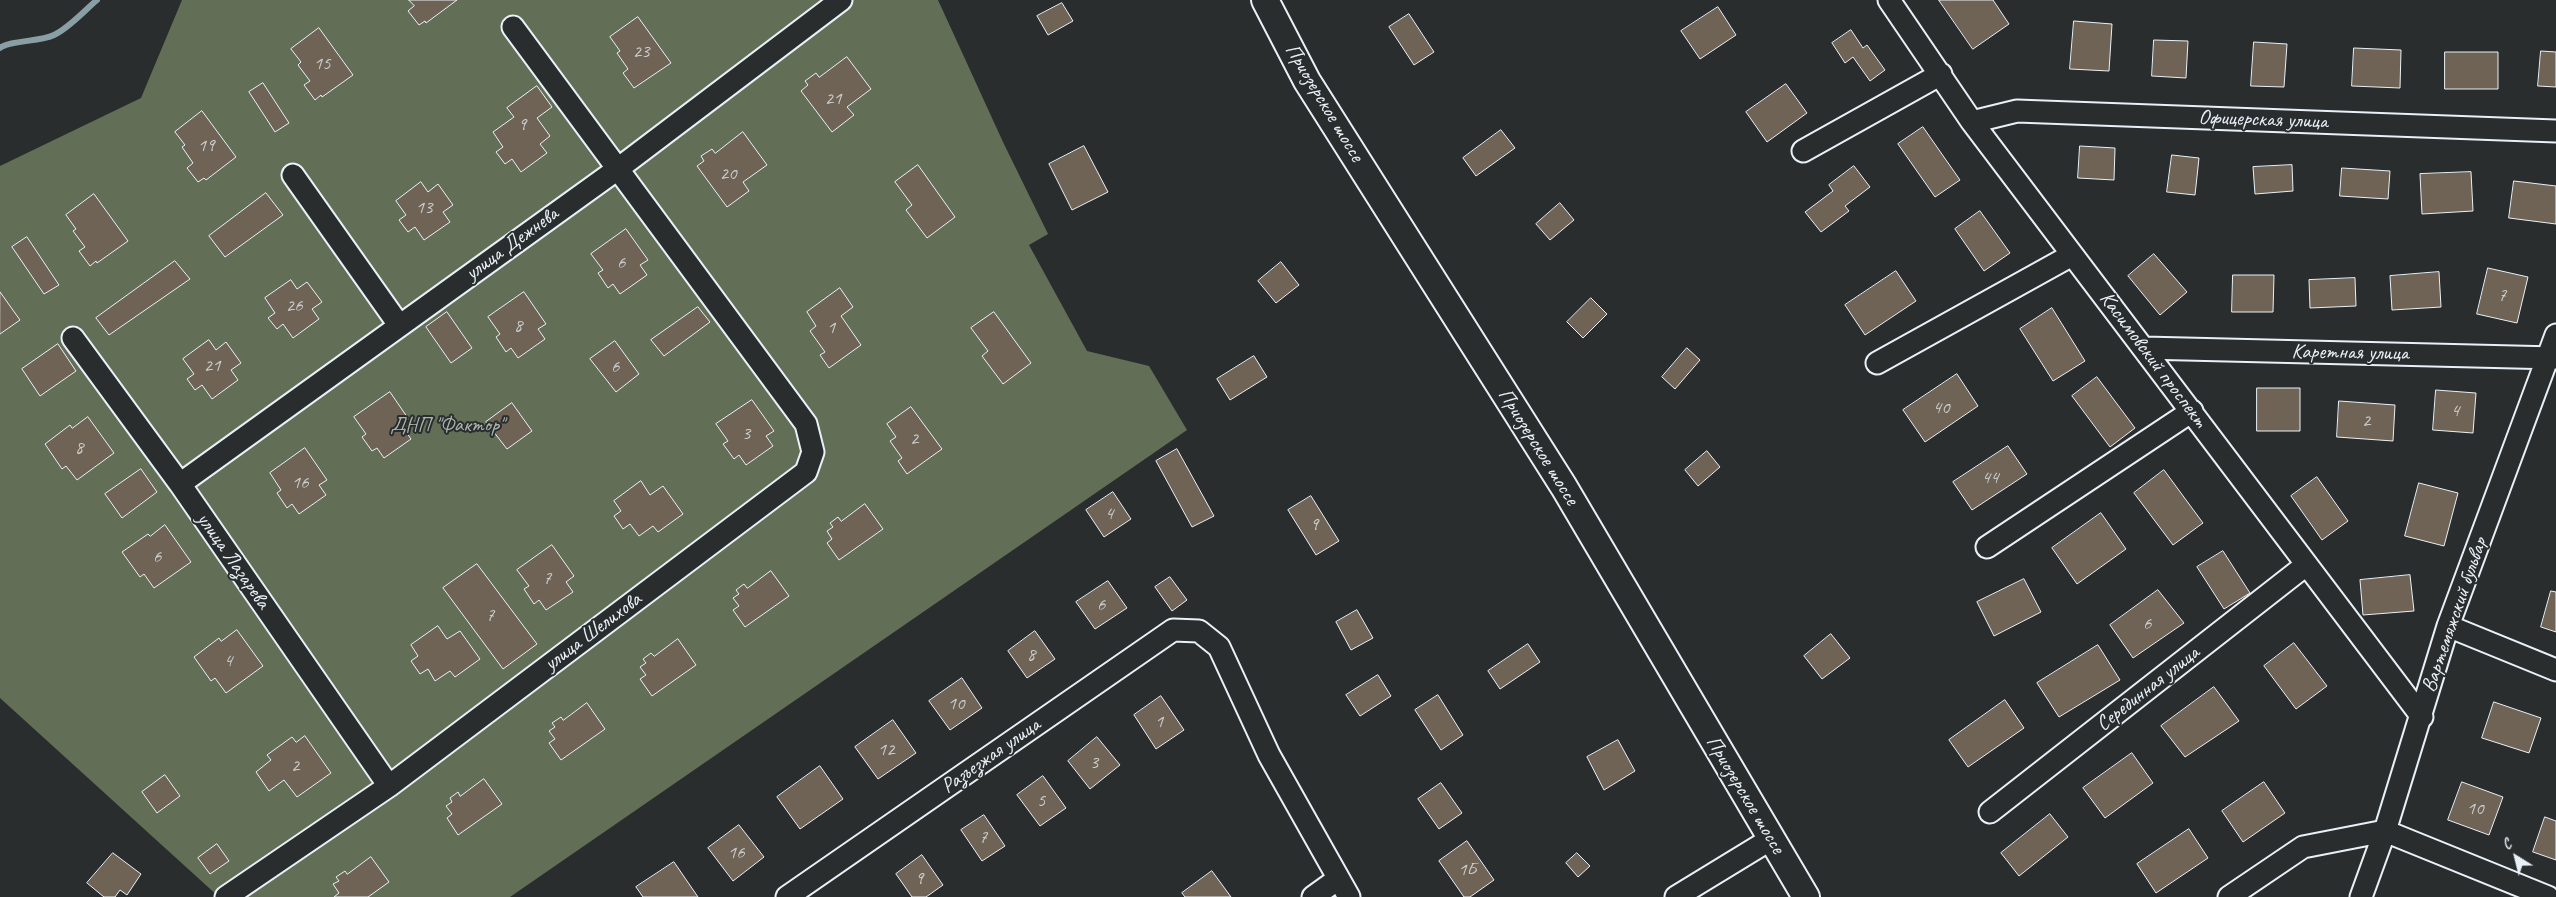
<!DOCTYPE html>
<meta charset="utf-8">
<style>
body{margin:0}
#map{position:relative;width:2556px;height:897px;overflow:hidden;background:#2a2d2e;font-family:Caveat,sans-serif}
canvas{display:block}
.north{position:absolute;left:2491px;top:832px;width:50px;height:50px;-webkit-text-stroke:4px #2a2d2e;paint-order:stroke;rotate:324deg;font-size:14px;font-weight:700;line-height:20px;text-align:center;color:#e8f1f8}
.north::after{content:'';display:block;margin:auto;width:18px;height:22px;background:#e8f1f8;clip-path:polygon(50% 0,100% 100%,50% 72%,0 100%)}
</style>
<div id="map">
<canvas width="2556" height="897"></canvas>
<div class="north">С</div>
</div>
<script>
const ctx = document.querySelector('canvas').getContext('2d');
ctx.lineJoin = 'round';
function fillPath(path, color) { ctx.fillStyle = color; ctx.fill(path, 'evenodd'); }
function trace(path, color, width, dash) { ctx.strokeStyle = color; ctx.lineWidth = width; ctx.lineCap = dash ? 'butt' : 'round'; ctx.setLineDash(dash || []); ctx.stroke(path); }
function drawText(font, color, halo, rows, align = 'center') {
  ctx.font = font + ' Caveat,sans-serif'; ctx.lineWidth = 4; ctx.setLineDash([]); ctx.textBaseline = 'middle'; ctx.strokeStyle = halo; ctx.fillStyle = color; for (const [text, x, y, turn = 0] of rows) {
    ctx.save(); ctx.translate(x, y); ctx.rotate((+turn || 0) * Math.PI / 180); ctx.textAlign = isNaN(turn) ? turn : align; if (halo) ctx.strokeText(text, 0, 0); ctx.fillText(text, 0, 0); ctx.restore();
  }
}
fillPath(new Path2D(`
 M 182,0 L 938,0 L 1003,142 L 1048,234 L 1029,245 L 1087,351 L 1149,366 L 1187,430 L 510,897 L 219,897 L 0,698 L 0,166 L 141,98 Z`), '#626f56');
trace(new Path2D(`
 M 0,48 C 10,40 40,42 54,35 C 69,28 84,11 97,0`), '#899ea5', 6);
const building = new Path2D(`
 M 409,0 L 457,0 L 426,23 L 425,21 L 419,25 L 408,11 L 414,6 Z
 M 1939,0 L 1993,0 L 2009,24 L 1973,49 Z
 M 1062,3 L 1073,21 L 1048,35 L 1037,16 Z
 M 1718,7 L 1736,35 L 1700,59 L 1681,31 Z
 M 1409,14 L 1434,52 L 1414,65 L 1389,27 Z
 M 638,17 L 671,63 L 634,88 L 623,73 L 628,69 L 617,53 L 620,51 L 610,37 Z
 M 2074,21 L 2112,24 L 2109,71 L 2070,69 Z
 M 319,28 L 353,75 L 322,97 L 321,95 L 315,100 L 304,85 L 310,81 L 298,65 L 301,62 L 291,49 Z
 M 1851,30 L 1863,48 L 1867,45 L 1885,70 L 1870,81 L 1853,57 L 1845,63 L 1832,43 Z
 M 2154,40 L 2188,41 L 2186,78 L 2152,76 Z
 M 2254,42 L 2287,44 L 2284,87 L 2251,86 Z
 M 2354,48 L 2401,50 L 2400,88 L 2352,86 Z
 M 2541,51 L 2556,52 L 2556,87 L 2538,86 Z
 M 2445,52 L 2498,52 L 2498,89 L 2445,89 Z
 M 847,57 L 871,89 L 847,107 L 854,115 L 832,132 L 801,91 L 808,85 L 805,81 L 816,73 L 819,77 Z
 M 263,83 L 289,123 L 275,132 L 249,92 Z
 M 1786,84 L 1807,113 L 1767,142 L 1746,112 Z
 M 537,86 L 552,107 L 537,118 L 550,136 L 540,144 L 547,153 L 521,172 L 512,159 L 505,164 L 496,152 L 503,147 L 493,132 L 514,117 L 507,108 Z
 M 202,111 L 236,157 L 206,180 L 204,178 L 198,182 L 187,168 L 193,163 L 182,147 L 185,145 L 175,132 Z
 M 1923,127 L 1960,180 L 1935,197 L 1898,144 Z
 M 1501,130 L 1515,148 L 1476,176 L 1463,158 Z
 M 743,132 L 767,165 L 743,182 L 749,191 L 727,207 L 697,166 L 704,161 L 701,156 L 712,149 L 715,153 Z
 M 1084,146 L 1108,192 L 1072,210 L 1049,164 Z
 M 2080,146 L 2115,148 L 2114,180 L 2078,178 Z
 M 2172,155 L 2199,158 L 2195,195 L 2167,192 Z
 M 918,165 L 955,217 L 927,238 L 906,210 L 912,205 L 895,182 Z
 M 2292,165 L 2293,191 L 2255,194 L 2253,167 Z
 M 1854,166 L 1870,187 L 1845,206 L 1849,211 L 1821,232 L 1805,212 L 1833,191 L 1829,185 Z
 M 2342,168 L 2390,171 L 2388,199 L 2340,196 Z
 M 2471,172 L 2473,211 L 2422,214 L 2420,174 Z
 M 2514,181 L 2556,186 L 2556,224 L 2509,218 Z
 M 421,182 L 428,192 L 438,184 L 453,205 L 443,212 L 450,222 L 424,240 L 415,227 L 408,232 L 399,220 L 406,215 L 396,201 Z
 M 266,193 L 283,215 L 225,257 L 209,236 Z
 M 94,194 L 128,241 L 97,263 L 96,261 L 90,266 L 79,251 L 85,247 L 73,231 L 76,229 L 66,215 Z
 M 1560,203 L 1574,220 L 1550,240 L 1536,224 Z
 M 1980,211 L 2010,253 L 1984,271 L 1955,229 Z
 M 626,229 L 648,260 L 640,265 L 647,275 L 620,294 L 613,284 L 608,288 L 598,273 L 603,270 L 591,254 Z
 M 27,237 L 59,285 L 44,294 L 12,247 Z
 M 2154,254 L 2187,292 L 2160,315 L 2128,276 Z
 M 175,261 L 190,279 L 109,335 L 96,318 Z
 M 1281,262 L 1299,285 L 1276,303 L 1258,281 Z
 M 2488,268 L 2528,277 L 2517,323 L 2477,314 Z
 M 1896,271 L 1916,301 L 1865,335 L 1845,305 Z
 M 2439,272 L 2441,307 L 2392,310 L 2390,276 Z
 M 2233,275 L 2274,275 L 2273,312 L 2232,312 Z
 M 2355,278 L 2356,306 L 2310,308 L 2309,280 Z
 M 291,280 L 297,289 L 307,282 L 322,302 L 312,309 L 319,319 L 293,338 L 283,324 L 277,329 L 268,318 L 275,313 L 265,298 Z
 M 840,288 L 853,307 L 841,316 L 861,345 L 829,368 L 820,355 L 825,352 L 810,331 L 816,326 L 807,312 Z
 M 0,292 L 20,320 L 0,334 Z
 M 524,292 L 546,324 L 538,329 L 545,339 L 518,358 L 511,348 L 506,352 L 496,337 L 500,334 L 488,317 Z
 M 1591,298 L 1607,314 L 1583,338 L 1567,322 Z
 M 698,307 L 710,322 L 664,356 L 651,340 Z
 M 2052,308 L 2085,361 L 2053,381 L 2020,329 Z
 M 447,312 L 472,348 L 451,363 L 426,327 Z
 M 994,312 L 1031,363 L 1003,384 L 982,356 L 988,351 L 971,328 Z
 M 209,340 L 216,350 L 226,342 L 241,363 L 231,370 L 238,380 L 212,399 L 202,385 L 195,390 L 187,379 L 194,374 L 183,359 Z
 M 615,341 L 639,374 L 616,392 L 590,359 Z
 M 58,344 L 76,371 L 40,396 L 22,369 Z
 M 1687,348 L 1700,360 L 1675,389 L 1662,377 Z
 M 1254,356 L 1267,377 L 1230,400 L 1217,379 Z
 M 1957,374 L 1978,406 L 1925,442 L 1903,410 Z
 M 2097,377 L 2135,428 L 2110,447 L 2072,396 Z
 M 2257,388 L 2300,388 L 2300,431 L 2257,431 Z
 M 2436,390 L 2476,393 L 2473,433 L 2433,430 Z
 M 390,392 L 412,424 L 404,429 L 411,439 L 384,458 L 377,448 L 372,451 L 362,437 L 366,434 L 354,417 Z
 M 752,400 L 774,431 L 766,436 L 773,446 L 746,465 L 739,455 L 734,459 L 723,444 L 728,441 L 716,424 Z
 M 2339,401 L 2395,405 L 2393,441 L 2337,437 Z
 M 512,403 L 532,431 L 507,449 L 486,422 Z
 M 911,407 L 942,449 L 907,474 L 898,461 L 902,458 L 890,441 L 896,437 L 887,424 Z
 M 88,417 L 114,453 L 77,480 L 66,466 L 62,469 L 45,444 L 70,425 L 72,428 Z
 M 2008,446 L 2027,474 L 1972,510 L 1953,482 Z
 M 305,448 L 327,480 L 319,485 L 326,495 L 299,514 L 292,504 L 287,508 L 277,493 L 281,490 L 270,473 Z
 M 1177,449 L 1214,516 L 1192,527 L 1156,461 Z
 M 1707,451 L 1720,467 L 1698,486 L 1685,470 Z
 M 141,469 L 157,492 L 122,518 L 105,494 Z
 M 2164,470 L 2203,523 L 2173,545 L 2134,493 Z
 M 2317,477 L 2348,521 L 2322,540 L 2291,496 Z
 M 641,481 L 650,495 L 663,486 L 683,514 L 658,532 L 653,526 L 639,536 L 630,524 L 623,529 L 614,516 L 621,511 L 614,501 Z
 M 2419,483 L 2458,493 L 2444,546 L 2405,536 Z
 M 1113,492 L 1131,519 L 1104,537 L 1086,510 Z
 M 1311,496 L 1339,541 L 1316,555 L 1288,510 Z
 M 865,504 L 883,529 L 839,560 L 827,543 L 832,539 L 827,531 L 833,527 L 830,523 L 838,517 L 841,521 Z
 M 2101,513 L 2126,549 L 2077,584 L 2052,548 Z
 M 165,525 L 191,562 L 154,588 L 144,574 L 140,577 L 122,552 L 148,534 L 150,536 Z
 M 552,545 L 574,576 L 566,582 L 573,592 L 546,610 L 539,600 L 534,604 L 524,589 L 529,586 L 517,570 Z
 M 2223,551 L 2250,593 L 2224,609 L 2197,567 Z
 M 477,564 L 537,644 L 503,669 L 443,588 Z
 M 771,571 L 789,596 L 745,627 L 733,610 L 739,606 L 733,598 L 739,594 L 736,590 L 744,584 L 747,588 Z
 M 2410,575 L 2414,611 L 2363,615 L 2360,580 Z
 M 1170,577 L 1187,600 L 1172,611 L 1155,587 Z
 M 2024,579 L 2041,612 L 1994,636 L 1977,602 Z
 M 1108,581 L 1127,608 L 1095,629 L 1076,602 Z
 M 2158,590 L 2184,623 L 2133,658 L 2110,625 Z
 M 2551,591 L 2556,592 L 2556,632 L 2541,627 Z
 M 1357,610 L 1373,638 L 1351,650 L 1336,622 Z
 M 438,626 L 447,639 L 460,631 L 480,659 L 455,677 L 450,671 L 435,681 L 428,669 L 420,674 L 411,661 L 418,656 L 411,645 Z
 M 237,630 L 263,666 L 226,693 L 215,678 L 211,681 L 194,657 L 219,638 L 221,641 Z
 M 1035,631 L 1055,659 L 1027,678 L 1008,651 Z
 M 1831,634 L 1850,658 L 1822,679 L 1804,656 Z
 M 678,639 L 696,665 L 652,696 L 640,679 L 646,675 L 640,667 L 646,663 L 643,659 L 651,653 L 654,656 Z
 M 2294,643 L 2327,686 L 2296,709 L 2264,666 Z
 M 1528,644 L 1540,662 L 1500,689 L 1488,671 Z
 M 2098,645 L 2120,680 L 2059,717 L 2037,683 Z
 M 1378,675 L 1391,696 L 1360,716 L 1346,695 Z
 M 962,678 L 982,708 L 950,730 L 929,701 Z
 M 2214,687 L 2239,721 L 2185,757 L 2161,726 Z
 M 1438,695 L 1463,735 L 1441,750 L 1415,710 Z
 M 1161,696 L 1184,730 L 1156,749 L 1134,715 Z
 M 2005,700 L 2024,728 L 1968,767 L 1949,740 Z
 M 2494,702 L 2541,718 L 2529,753 L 2482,738 Z
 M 587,703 L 605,729 L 561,760 L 549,743 L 555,739 L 549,731 L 555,727 L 552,723 L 561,717 L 563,720 Z
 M 893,720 L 916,753 L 878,779 L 855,747 Z
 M 305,736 L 331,773 L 297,797 L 284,780 L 269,791 L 256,772 L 271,760 L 267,755 L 292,737 L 296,742 Z
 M 1097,737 L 1120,765 L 1090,789 L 1068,761 Z
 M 1618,740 L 1635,771 L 1604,790 L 1587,757 Z
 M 2132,753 L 2153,783 L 2105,818 L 2083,788 Z
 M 820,766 L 843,799 L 800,829 L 777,797 Z
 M 165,775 L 180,796 L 157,813 L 142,792 Z
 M 1043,776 L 1066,808 L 1040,826 L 1017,795 Z
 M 484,779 L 502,804 L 458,835 L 447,818 L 452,814 L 446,806 L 452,802 L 450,798 L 458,792 L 460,796 Z
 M 2264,782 L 2285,813 L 2243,842 L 2222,811 Z
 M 2462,782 L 2503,797 L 2489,835 L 2448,820 Z
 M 1441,783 L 1462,813 L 1439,829 L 1418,799 Z
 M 2050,814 L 2068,837 L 2019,876 L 2001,853 Z
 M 984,815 L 1005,846 L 982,861 L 961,830 Z
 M 2545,817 L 2556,821 L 2556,860 L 2533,852 Z
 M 739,825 L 764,857 L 733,881 L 708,848 Z
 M 2189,829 L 2208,858 L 2156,893 L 2137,864 Z
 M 1467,841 L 1494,880 L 1470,897 L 1464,897 L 1439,861 Z
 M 217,844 L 229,861 L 210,874 L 198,858 Z
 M 113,853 L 141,874 L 127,895 L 120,890 L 115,897 L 104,897 L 87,883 Z
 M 1577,853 L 1590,866 L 1578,877 L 1566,863 Z
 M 922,855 L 943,885 L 926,897 L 912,897 L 896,874 Z
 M 371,857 L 389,882 L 368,897 L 334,897 L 339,893 L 333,884 L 339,881 L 336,877 L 345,871 L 347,874 Z
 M 674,862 L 698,897 L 643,897 L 636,887 Z
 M 1212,871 L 1231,897 L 1185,897 L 1182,893 Z`);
fillPath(building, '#6f6355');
trace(building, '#e8f1f8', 1);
const minor = new Path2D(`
 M 1889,0 L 1972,122 L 2422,717
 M 1972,122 L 2017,111 L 2556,131
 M 1803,151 L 1941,74
 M 293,175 L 399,325
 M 73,338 L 180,484 L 389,786
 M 2144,348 L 2556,358
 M 1877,363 L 2072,255
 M 180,484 L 619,168 L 841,0
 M 1987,547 L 2192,411
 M 2448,626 L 2556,670
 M 1990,812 L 2306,565
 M 226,897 L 389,786 L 806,472 L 813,452 L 806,424 L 513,27
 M 787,897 L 1173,630 L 1199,631 L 1219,647 L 1269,755 L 1349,897
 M 1313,897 L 1338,879
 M 1676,897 L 1771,839
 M 2229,897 L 2303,847 L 2385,831 L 2548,897
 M 2361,897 L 2385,831 L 2448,626 L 2556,335`);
const major = new Path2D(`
 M 1265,0 L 1307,81 L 1564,487 L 1806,897`);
trace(minor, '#e8f1f8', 25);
trace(major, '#e8f1f8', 30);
trace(minor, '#2a2d2e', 21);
trace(major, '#2a2d2e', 26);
drawText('19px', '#cacecf', null, [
 ["23",641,52],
 ["15",322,64],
 ["21",833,99],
 ["9",522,125],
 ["19",206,146],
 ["20",728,174],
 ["13",424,208],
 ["6",621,263],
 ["7",2502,296],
 ["26",294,306],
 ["8",518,326],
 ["1",831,328],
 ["21",212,366],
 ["6",615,367],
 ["40",1941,408],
 ["4",2455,411],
 ["2",2366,421],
 ["3",746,434],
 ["2",914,439],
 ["8",79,448],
 ["44",1990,478],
 ["16",300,483],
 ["4",1109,514],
 ["9",1314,525],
 ["6",157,557],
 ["7",547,579],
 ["6",1101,605],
 ["7",490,616],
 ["6",2147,624],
 ["8",1031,655],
 ["4",228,661],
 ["10",956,704],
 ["1",1159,722],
 ["12",886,750],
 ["3",1094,763],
 ["2",295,766],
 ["5",1041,801],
 ["10",2475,809],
 ["7",983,838],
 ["16",736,853],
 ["1Б",1467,870],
 ["9",919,879]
]);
drawText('21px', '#e8f1f8', '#2a2d2e', [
 ["Приозерское шоссе",1324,103,59],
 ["Офицерская улица",2263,120,2],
 ["улица Дежнева",512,244,-36],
 ["Каретная улица",2350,353,1],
 ["Касимовский проспект",2153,360,53],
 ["Приозерское шоссе",1538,447,58],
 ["улица Лазарева",233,561,55],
 ["Вартемяжский бульвар",2455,615,-71],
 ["улица Шелихова",593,632,-37],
 ["Серединная улица",2148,689,-38],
 ["Разъезжая улица",991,756,-35],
 ["Приозерское шоссе",1745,795,59]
]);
drawText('21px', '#acb6af', '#2a2d2e', [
 ["ДНП \"Фактор\"",447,425]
]);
</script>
